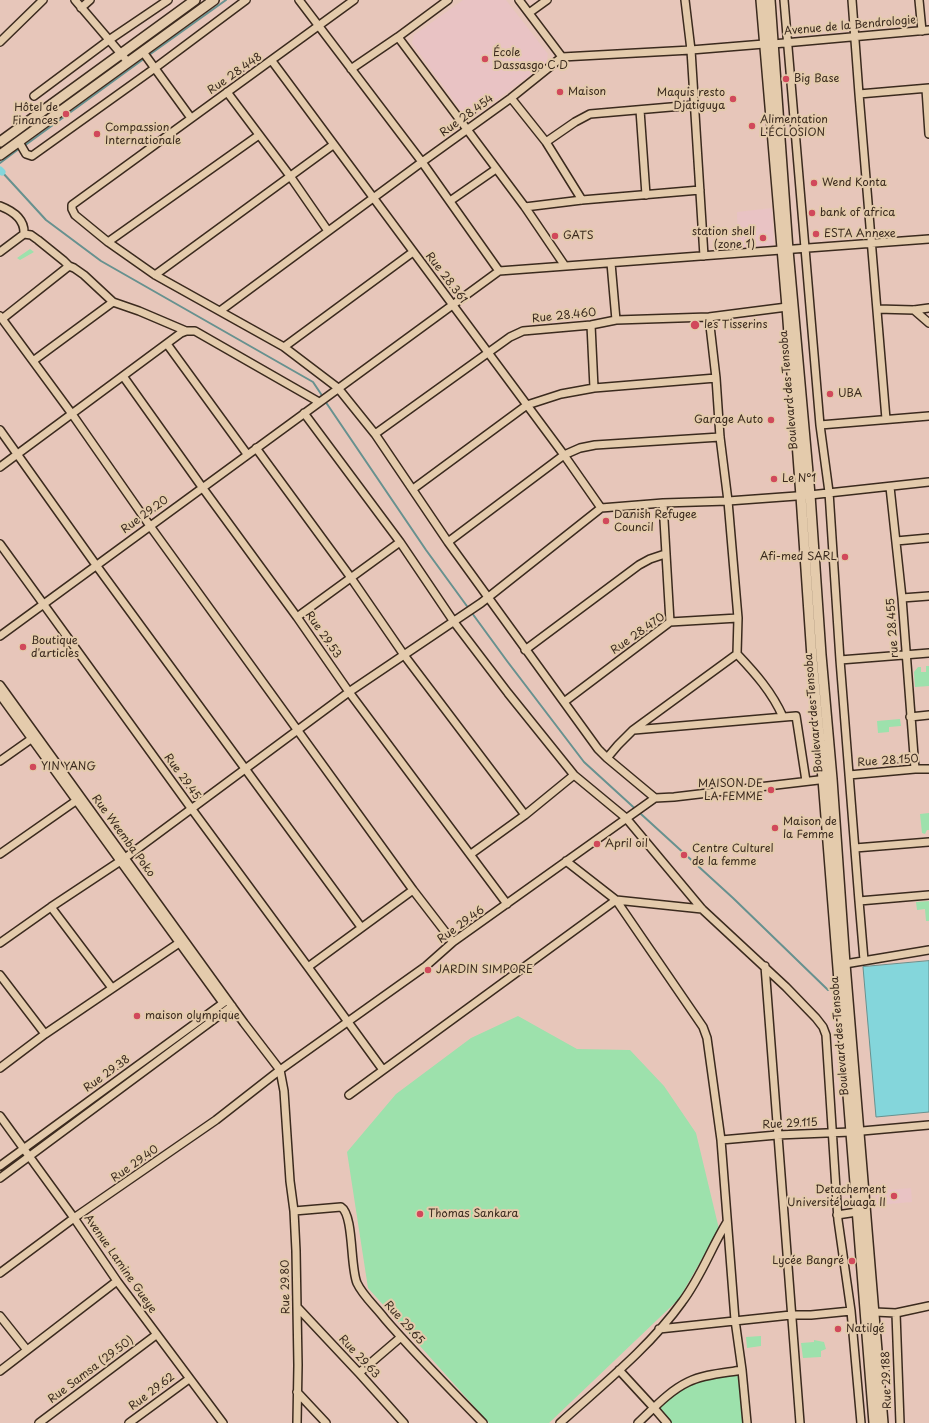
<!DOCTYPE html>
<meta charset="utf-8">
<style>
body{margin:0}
canvas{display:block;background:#e7c6ba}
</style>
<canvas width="929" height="1423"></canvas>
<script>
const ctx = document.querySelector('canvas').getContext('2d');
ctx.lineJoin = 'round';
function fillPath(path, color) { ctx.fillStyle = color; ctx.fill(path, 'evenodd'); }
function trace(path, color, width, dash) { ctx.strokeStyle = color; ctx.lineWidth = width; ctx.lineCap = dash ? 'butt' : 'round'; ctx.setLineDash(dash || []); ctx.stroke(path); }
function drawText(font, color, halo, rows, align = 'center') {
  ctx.font = font + ' "Playpen Sans",sans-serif'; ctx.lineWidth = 4; ctx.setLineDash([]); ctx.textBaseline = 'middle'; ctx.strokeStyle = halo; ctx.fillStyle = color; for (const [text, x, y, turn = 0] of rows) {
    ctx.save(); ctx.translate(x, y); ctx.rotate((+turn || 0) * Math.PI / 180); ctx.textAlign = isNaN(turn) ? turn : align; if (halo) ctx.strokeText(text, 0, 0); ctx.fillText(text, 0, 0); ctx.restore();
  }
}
fillPath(new Path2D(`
 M 463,0 L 506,0 L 548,54 L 546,64 L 471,118 L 465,116 L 412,43 L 414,35 Z
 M 772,208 L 774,248 L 738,251 L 737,212 Z
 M 911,1188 L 912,1202 L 877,1205 L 876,1191 Z`), '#e9c3c4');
fillPath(new Path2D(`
 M 30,249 L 34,252 L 20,260 L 17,258 Z
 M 926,666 L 929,666 L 929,686 L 915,687 L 914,672 L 918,667 L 921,667 L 921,672 L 926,672 Z
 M 900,719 L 901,726 L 889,727 L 889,732 L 878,733 L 877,721 Z
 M 929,813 L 929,830 L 927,830 L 925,834 L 922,833 L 920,814 Z
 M 929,901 L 929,921 L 926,921 L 925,909 L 917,910 L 916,902 Z
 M 518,1016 L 577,1049 L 630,1050 L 664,1086 L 696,1133 L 719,1229 L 679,1299 L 549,1423 L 489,1423 L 368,1288 L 347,1152 L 396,1094 L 471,1038 Z
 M 761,1336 L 761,1346 L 747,1348 L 746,1337 Z
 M 814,1340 L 824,1342 L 826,1349 L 821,1351 L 821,1357 L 803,1358 L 801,1343 L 814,1342 Z
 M 740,1372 L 744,1423 L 670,1423 L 658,1407 L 688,1383 Z`), '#9de1ac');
const water = new Path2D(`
 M 929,961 L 929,1112 L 876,1117 L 863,967 Z`);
fillPath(water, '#84d6db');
trace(water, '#67918f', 1);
trace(new Path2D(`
 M 149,55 L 226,0
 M 24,146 L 145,58
 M 0,163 L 20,148
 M 2,172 L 46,220 L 101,261 L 313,382 L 323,397
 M 325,401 L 426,550 L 507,661 L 584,762 L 733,898 L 828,990`), '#67918f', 2);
trace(new Path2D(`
 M 0,170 L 2,172`), '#84d6db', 7);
const minor = new Path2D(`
 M 75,0 L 128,62
 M 299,0 L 422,162 L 499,271
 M 354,0 L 72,205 L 72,209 L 75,215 L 108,242 L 155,275 L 284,347 L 338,388 L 375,434 L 448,542 L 598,749 L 607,758 L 655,798 L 674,797 L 827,779
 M 519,0 L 562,57
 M 685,0 L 691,50 L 704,256
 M 784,0 L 820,425 L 829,492 L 840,660 L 859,901 L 864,960
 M 852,0 L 859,94 L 886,419
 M 919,0 L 922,31
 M 81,8 L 90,0
 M 529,13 L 547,0
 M 398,37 L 448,0
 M 0,42 L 43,0
 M 773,44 L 929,30
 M 143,52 L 191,118
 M 272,61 L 564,455 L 601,508
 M 351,69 L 398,37 L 525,207 L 565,266
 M 926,89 L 929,134
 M 227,92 L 290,176 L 328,231
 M 859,94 L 929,88
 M 34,96 L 109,40 L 168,0
 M 511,98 L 546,142 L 582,200
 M 640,110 L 646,195
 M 19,142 L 26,154 L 32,156 L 155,68 L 246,0
 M 546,142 L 575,122 L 590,114 L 694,105
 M 450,201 L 496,169
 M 0,206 C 13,211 25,219 24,234 L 0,252
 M 525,207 L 582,200 L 700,190
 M 24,234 L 31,235 L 38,240 L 64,261 L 69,266 L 74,268 L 84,275 L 113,302 L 139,311 L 186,331
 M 108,242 L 259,135
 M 611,263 L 616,320
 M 155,275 L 333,145
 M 877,309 L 914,310 L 929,308
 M 914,310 L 929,323
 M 220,311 L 422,162 L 511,98 L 562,57 L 691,50 L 764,44
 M 0,316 L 72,414 L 150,526 L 413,890 L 453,942
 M 709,317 L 716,378 L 720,437 L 728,501 L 738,618 L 737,654
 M 2,319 L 69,266
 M 591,325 L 594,388
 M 167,344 L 247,454
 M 284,347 L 413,252
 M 33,361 L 113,302
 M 123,376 L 202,487 L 297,617 L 349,692 L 507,904
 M 304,413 L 400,542 L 454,622 L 508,693 L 574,775 L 626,818 L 702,909 L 786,987 L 816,1018 L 823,1027 L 826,1035 L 838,1220 L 851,1311
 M 820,425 L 929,416
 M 0,430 L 96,565 L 361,927
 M 375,434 L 510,337 L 523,331 L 591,325 L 616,320 L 709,317 L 787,307
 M 256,448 L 349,575 L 404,655 L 525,815
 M 0,467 L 181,333 L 186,331 L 195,331 L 319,402
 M 890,487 L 902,598 L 915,769
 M 413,489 L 527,405 L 561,394 L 594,388 L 716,378
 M 663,503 L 670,622
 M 896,541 L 929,538
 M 448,542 L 564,455 L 580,448 L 595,445 L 720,437
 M 0,544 L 191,808 L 308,967 L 383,1070
 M 902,598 L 929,596
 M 297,617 L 400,542
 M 0,636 L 499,271 L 929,239
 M 525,650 L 639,565 L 650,559 L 665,554
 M 840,660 L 929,653
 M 0,685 L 244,1023 L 280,1070 L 284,1091 L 290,1181 L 294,1211 L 296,1251 L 298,1365 L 297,1423
 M 0,695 L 223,1003
 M 564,702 L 670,622 L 738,618
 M 910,717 L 929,715
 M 634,730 L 796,716 L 806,781
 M 607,758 L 618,745 L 633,730 L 737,654 C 755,673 772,692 783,717
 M 0,761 L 34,737
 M 849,775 L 915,769 L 929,769
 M 855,848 L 929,842
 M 0,854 L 80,798
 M 471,854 L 525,815 L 574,775
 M 566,861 L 616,900 L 702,909
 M 859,901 L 929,895
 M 51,907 L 112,988
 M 0,943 L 51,907 L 125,858 L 349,692 L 481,603 L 601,508 L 663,503 L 728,501 L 810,495 L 929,482
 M 845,964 L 929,950
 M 765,966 L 800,1423
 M 308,967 L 413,890
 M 0,975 L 45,1034
 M 0,1068 L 45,1034 L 182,941
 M 349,1095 L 616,900 L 703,1027 L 707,1038 L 721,1140 L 735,1320 L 742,1370 L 747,1423
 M 0,1116 L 74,1218 L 117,1281 L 223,1423
 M 721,1140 L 777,1135 L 851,1132 L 929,1125
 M 0,1166 L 226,1001
 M 0,1178 L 232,1006
 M 294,1211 L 341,1207 C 354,1215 350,1267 357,1283 C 363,1296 376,1307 385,1319 C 416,1355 450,1389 483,1423
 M 837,1215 L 857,1212
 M 0,1273 L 74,1218 L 216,1120 L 280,1070 L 426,966 L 453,942 L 655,798
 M 298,1308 L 359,1373 L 404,1423
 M 875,1312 L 896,1313 L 929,1306
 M 896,1313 L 900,1423
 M 0,1316 L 27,1350
 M 659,1329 L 791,1315 L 811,1315 L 851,1311 L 861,1423
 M 619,1370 L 654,1408 L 667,1423
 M 0,1371 L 117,1281
 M 359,1373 L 401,1337
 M 297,1392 L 326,1423
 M 39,1423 L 156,1335
 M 129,1423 L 189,1379
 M 560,1423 C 601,1386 650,1347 682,1302 C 701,1277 711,1248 727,1222
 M 638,1423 C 653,1409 669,1391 688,1382 C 704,1374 725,1373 742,1370`);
const major = new Path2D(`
 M 761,0 L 787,307 L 801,496 L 812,657 L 823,779 L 874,1423
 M 770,0 L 788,250 L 810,495 L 821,655 L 832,779 L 845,964 L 883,1423
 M 0,142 L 195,0
 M 0,155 L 214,0`);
trace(minor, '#3b2a1e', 10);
trace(major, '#3b2a1e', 12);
trace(minor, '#e4cbac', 7);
trace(major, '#e4cbac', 9);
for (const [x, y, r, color] of [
 [485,59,4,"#d1495b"],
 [786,79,4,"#d1495b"],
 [560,92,4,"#d1495b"],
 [733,99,4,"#d1495b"],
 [66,114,4,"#d1495b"],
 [752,126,4,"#d1495b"],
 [97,134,4,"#d1495b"],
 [814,183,4,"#d1495b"],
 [812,213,4,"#d1495b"],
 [816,234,4,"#d1495b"],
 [555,236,4,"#d1495b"],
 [763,238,4,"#d1495b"],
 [695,325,5,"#d1495b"],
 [830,394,4,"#d1495b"],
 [771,420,4,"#d1495b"],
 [774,479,4,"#d1495b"],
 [606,521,4,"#d1495b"],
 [845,557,4,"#d1495b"],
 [23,647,4,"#d1495b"],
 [33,767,4,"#d1495b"],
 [771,790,4,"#d1495b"],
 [775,828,4,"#d1495b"],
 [597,844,4,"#d1495b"],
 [684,855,4,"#d1495b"],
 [428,970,4,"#d1495b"],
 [137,1016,4,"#d1495b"],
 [894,1196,4,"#d1495b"],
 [420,1214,4,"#d1495b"],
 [852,1261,4,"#d1495b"],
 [838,1329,4,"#d1495b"]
]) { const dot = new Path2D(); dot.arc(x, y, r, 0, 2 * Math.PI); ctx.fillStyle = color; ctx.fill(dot); trace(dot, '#e4cbac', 1.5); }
drawText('11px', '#3b2a1e', '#e4cbac', [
 ["Avenue de la Bendrologie",850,26,-5],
 ["Rue 28.448",235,74,-35],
 ["Rue 28.454",467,116,-36],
 ["Rue 28.361",446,278,53],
 ["Rue 28.460",564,316,-6],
 ["Boulevard des Tensoba",789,390,-95],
 ["Rue 29.20",145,515,-36],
 ["rue 28.455",893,628,-94],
 ["Rue 28.470",638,634,-35],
 ["Rue 29.53",323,635,55],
 ["Boulevard des Tensoba",814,713,-95],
 ["Rue 28.150",888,761,-4],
 ["Rue 29.45",182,777,54],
 ["Rue Weemba Poko",123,836,54],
 ["Rue 29.46",461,925,-36],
 ["Boulevard des Tensoba",840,1036,-95],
 ["Rue 29.38",107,1074,-36],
 ["Rue 29.115",790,1124,-3],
 ["Rue 29.40",135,1164,-35],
 ["Avenue Lamine Gueye",120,1264,55],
 ["Rue 29.80",286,1287,-91],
 ["Rue 29.65",404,1323,48],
 ["Rue 29.63",359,1357,47],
 ["Rue Samsa (29.50)",91,1370,-37],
 ["Rue 29.188",887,1380,-92],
 ["Rue 29.62",152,1392,-37]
]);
drawText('11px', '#3b2a1e', '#e4cbac', [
 ["École",493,53],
 ["Dassasgo C D",493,66],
 ["Big Base",794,79],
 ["Maison",568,92],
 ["Maquis resto",725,93,"right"],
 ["Djatiguya",725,106,"right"],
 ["Hôtel de",58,108,"right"],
 ["Finances",58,121,"right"],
 ["Alimentation",760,120],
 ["L'ÉCLOSION",760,133],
 ["Compassion",105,128],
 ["Internationale",105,141],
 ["Wend Konta",822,183],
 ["bank of africa",820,213],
 ["station shell",755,232,"right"],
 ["(zone 1)",755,245,"right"],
 ["ESTA Annexe",824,234],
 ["GATS",563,236],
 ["les Tisserins",704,325],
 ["UBA",838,394],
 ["Garage Auto",763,420,"right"],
 ["Le N°1",782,479],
 ["Danish Refugee",614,515],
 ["Council",614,528],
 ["Afi-med SARL",837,557,"right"],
 ["Boutique",31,641],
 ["d'articles",31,654],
 ["YIN YANG",41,767],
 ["MAISON DE",763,784,"right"],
 ["LA FEMME",763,797,"right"],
 ["Maison de",783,822],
 ["la Femme",783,835],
 ["April oil",605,844],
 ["Centre Culturel",692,849],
 ["de la femme",692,862],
 ["JARDIN SIMPORE",436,970],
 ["maison olympique",145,1016],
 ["Detachement",886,1190,"right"],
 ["Université ouaga II",886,1203,"right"],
 ["Thomas Sankara",428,1214],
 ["Lycée Bangré",844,1261,"right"],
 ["Natilgé",846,1329]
], 'left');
</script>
